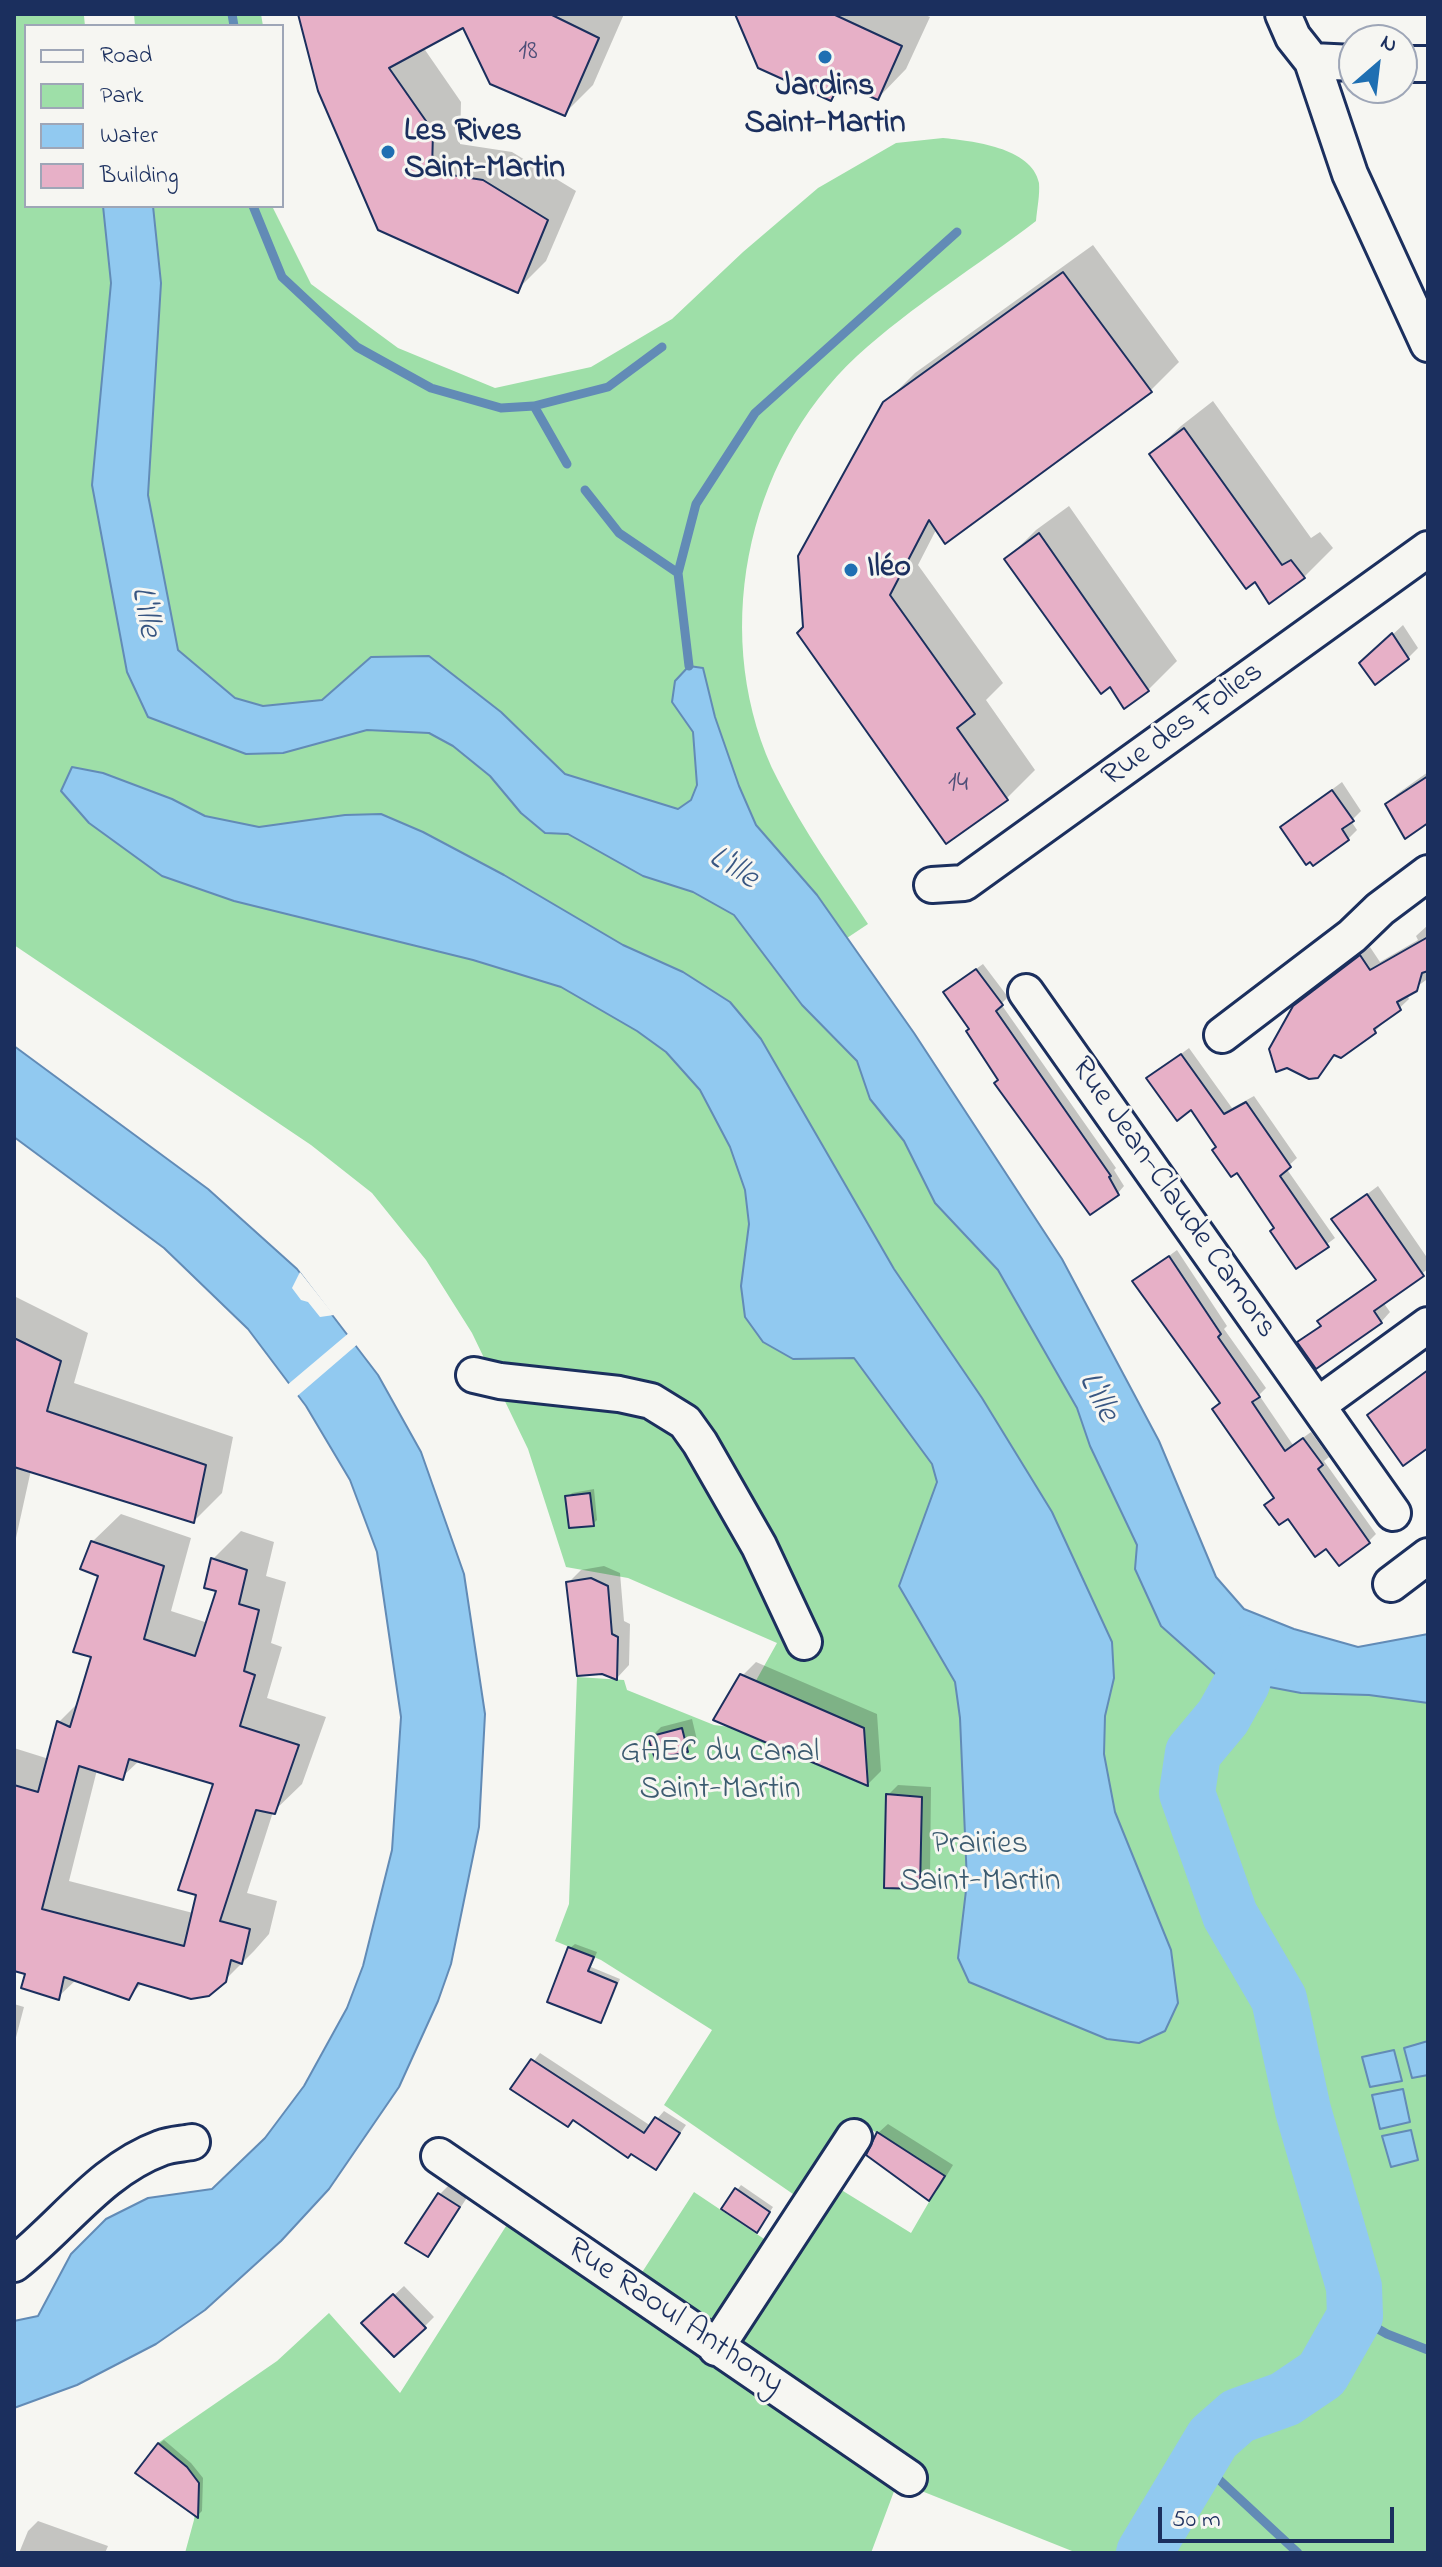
<!DOCTYPE html>
<meta charset="utf-8">
<style>
body{margin:0}
#map{position:relative;width:1442px;height:2567px;overflow:hidden;background:#f6f6f2;font-family:"Indie Flower",sans-serif}
canvas{display:block}
.frame{position:absolute;inset:0;border:16px solid #1b2f5e;pointer-events:none}
.legend{position:absolute;left:24px;top:24px;width:260px;height:184px;box-sizing:border-box;background:#f6f6f2;border:2px solid #9ea6b7;margin:0;padding:10px 14px;list-style:none;font-size:24px;color:#1b2f5e}
.legend li{display:flex;align-items:center;gap:16px;height:40px}
.legend b{width:40px;border:2px solid #9ea6b7}
.north{position:absolute;left:1338px;top:24px;width:80px;height:80px;box-sizing:border-box;background:#f6f6f2;border:2px solid #9ea6b7;border-radius:50%;rotate:28deg;font-size:22px;font-weight:700;line-height:32px;text-align:center;color:#1b2f5e}
.north::after{content:'';display:block;margin:auto;width:28px;height:36px;background:#1f6fb2;clip-path:polygon(50% 0,100% 100%,50% 72%,0 100%)}
.scale{position:absolute;left:1158px;top:2507px;width:236px;height:36px;box-sizing:border-box;border:4px solid #1b2f5e;border-top:0;padding-left:10px;font-size:24px;line-height:28px;white-space:nowrap;color:#1b2f5e;-webkit-text-stroke:6px #f6f6f2;paint-order:stroke}
</style>
<div id="map">
<canvas width="1442" height="2567"></canvas>
<div class="frame"></div>
<ul class="legend">
<li><b style="height:10px;background:#f6f6f2"></b>Road</li>
<li><b style="height:22px;background:#9edfa8"></b>Park</li>
<li><b style="height:22px;background:#91c9f0"></b>Water</li>
<li><b style="height:22px;background:#e7b0c7"></b>Building</li>
</ul>
<div class="north">N</div>
<div class="scale">50 m</div>
</div>
<script>
const ctx = document.querySelector('canvas').getContext('2d');
ctx.lineJoin = 'round';
function fillPath(path, color) { ctx.fillStyle = color; ctx.fill(path, 'evenodd'); }
function trace(path, color, width, dash) { ctx.strokeStyle = color; ctx.lineWidth = width; ctx.lineCap = dash ? 'butt' : 'round'; ctx.setLineDash(dash || []); ctx.stroke(path); }
function drawText(font, color, halo, rows, align = 'center') {
  ctx.font = font + ' "Indie Flower",sans-serif'; ctx.lineWidth = 6; ctx.setLineDash([]); ctx.textBaseline = 'middle'; ctx.strokeStyle = halo; ctx.fillStyle = color; for (const [text, x, y, turn = 0] of rows) {
    ctx.save(); ctx.translate(x, y); ctx.rotate((+turn || 0) * Math.PI / 180); ctx.textAlign = isNaN(turn) ? turn : align; if (halo) ctx.strokeText(text, 0, 0); ctx.fillText(text, 0, 0); ctx.restore();
  }
}
fillPath(new Path2D(`
 M 14,14 L 84,16 L 85,26 L 26,26 L 26,206 L 103,206 L 111,283 L 92,485 L 127,672 L 283,753 L 367,730 L 429,733 L 453,746 L 490,776 L 521,813 L 545,833 L 568,834 L 643,876 L 693,892 L 734,915 L 802,1005 L 857,1061 L 870,1099 L 904,1141 L 935,1203 L 998,1270 L 1077,1408 L 1090,1446 L 1137,1545 L 1135,1569 L 1232,1689 L 1222,1712 L 1231,1714 L 1264,1686 L 1301,1693 L 1369,1695 L 1428,1703 L 1428,2553 L 1077,2553 L 914,2488 L 922,2467 L 639,2277 L 694,2192 L 788,2255 L 835,2186 L 911,2233 L 944,2176 L 861,2123 L 806,2203 L 664,2105 L 712,2030 L 601,1960 L 555,1941 L 569,1904 L 577,1677 L 624,1680 L 627,1690 L 714,1725 L 730,1727 L 777,1643 L 628,1578 L 566,1567 L 528,1449 L 472,1333 L 426,1260 L 372,1193 L 311,1145 L 14,945 Z
 M 134,14 L 261,14 L 263,26 L 135,26 Z
 M 943,138 C 971,141 1032,147 1039,183 C 1040,195 1037,209 1036,221 C 977,266 912,306 857,356 C 744,461 708,642 778,780 C 803,830 837,877 868,924 L 847,938 L 817,895 L 756,825 L 739,786 L 715,717 L 703,668 L 689,667 L 675,681 L 672,702 L 693,732 L 698,785 L 691,800 L 678,809 L 565,774 L 501,712 L 371,657 L 322,700 L 263,706 L 235,698 L 178,650 L 148,495 L 152,397 L 153,206 L 272,206 L 311,284 L 398,348 L 495,388 L 591,367 L 672,319 L 743,252 L 818,188 L 896,143 Z
 M 508,2223 L 896,2486 L 871,2553 L 185,2553 L 194,2520 L 199,2483 L 187,2467 L 158,2443 L 277,2361 L 329,2313 L 400,2393 Z`), '#9edfa8');
const water = new Path2D(`
 M 103,206 L 153,206 L 161,283 L 148,495 L 178,650 L 235,698 L 263,706 L 322,700 L 371,657 L 429,656 L 501,712 L 565,774 L 678,809 L 691,800 L 697,785 L 693,732 L 672,702 L 675,681 L 689,666 L 703,668 L 715,717 L 739,786 L 756,825 L 817,895 L 914,1033 L 1062,1259 L 1159,1441 L 1216,1577 L 1244,1609 L 1294,1629 L 1358,1647 L 1428,1634 L 1428,1703 L 1369,1695 L 1301,1693 L 1264,1686 L 1231,1714 L 1223,1717 L 1222,1712 L 1232,1689 L 1161,1626 L 1135,1569 L 1137,1545 L 1090,1446 L 1077,1408 L 998,1270 L 935,1203 L 904,1141 L 870,1099 L 857,1061 L 802,1005 L 734,915 L 693,892 L 643,876 L 568,834 L 545,833 L 521,813 L 490,776 L 453,746 L 429,733 L 367,730 L 283,753 L 246,754 L 148,717 L 127,672 L 92,485 L 111,283 Z
 M 72,767 L 103,773 L 172,799 L 205,816 L 259,827 L 345,815 L 381,814 L 423,832 L 504,875 L 623,945 L 683,972 L 730,1002 L 761,1039 L 894,1269 L 982,1398 L 1052,1512 L 1112,1642 L 1114,1678 L 1105,1716 L 1104,1754 L 1115,1812 L 1171,1950 L 1178,2003 L 1165,2031 L 1139,2043 L 1107,2039 L 969,1982 L 958,1958 L 967,1882 L 960,1718 L 955,1682 L 899,1586 L 937,1482 L 932,1464 L 854,1358 L 793,1359 L 763,1342 L 745,1317 L 741,1286 L 749,1224 L 745,1190 L 730,1147 L 700,1090 L 666,1052 L 637,1031 L 561,987 L 473,960 L 234,901 L 162,876 L 89,823 L 61,791 Z
 M 14,1046 L 208,1189 L 297,1269 L 378,1375 L 421,1452 L 464,1574 L 485,1714 L 479,1827 L 451,1964 L 438,2001 L 399,2087 L 329,2189 L 281,2241 L 205,2310 L 156,2344 L 77,2385 L 14,2408 L 14,2321 L 38,2316 L 71,2254 L 106,2219 L 148,2198 L 212,2189 L 265,2138 L 304,2086 L 347,2008 L 363,1966 L 392,1850 L 401,1717 L 377,1552 L 350,1480 L 306,1406 L 248,1329 L 164,1248 L 14,1137 Z
 M 1428,2041 L 1428,2075 L 1412,2078 L 1404,2048 Z
 M 1394,2050 L 1402,2081 L 1370,2087 L 1362,2057 Z
 M 1403,2089 L 1410,2122 L 1380,2129 L 1372,2095 Z
 M 1411,2130 L 1418,2160 L 1391,2167 L 1382,2136 Z`);
fillPath(water, '#91c9f0');
trace(water, '#628bb6', 2);
fillPath(new Path2D(`
 M 300,1272 L 334,1315 L 320,1317 L 308,1302 L 301,1300 L 292,1288 Z
 M 350,1332 L 359,1343 L 295,1398 L 286,1386 Z`), '#f6f6f2');
fillPath(new Path2D(`
 M 300,14 L 624,14 L 593,85 L 564,114 L 464,25 L 423,47 L 461,102 L 460,144 L 512,152 L 576,191 L 546,261 L 517,290 Z
 M 737,14 L 923,14 L 930,17 L 906,69 L 878,98 L 846,84 L 830,99 Z
 M 1093,245 L 1179,362 L 1150,391 L 937,528 L 918,565 L 1003,683 L 986,700 L 1035,770 L 1006,799 L 805,627 L 885,403 L 915,373 Z
 M 1213,401 L 1311,538 L 1320,532 L 1333,548 L 1304,577 L 1256,579 L 1152,454 L 1181,426 Z
 M 1069,506 L 1177,661 L 1148,690 L 1111,684 L 1007,559 L 1036,530 Z
 M 1403,625 L 1418,648 L 1408,658 L 1362,663 Z
 M 1428,772 L 1428,820 L 1387,804 L 1397,794 Z
 M 1342,782 L 1361,811 L 1351,821 L 1357,830 L 1348,839 L 1282,827 Z
 M 1428,925 L 1428,972 L 1426,980 L 1407,994 L 1409,999 L 1375,1031 L 1336,1054 L 1317,1076 L 1305,997 L 1370,947 L 1380,962 L 1418,940 L 1416,936 Z
 M 983,964 L 1008,997 L 1001,1004 L 1116,1168 L 1114,1170 L 1124,1186 L 1118,1193 L 971,1029 L 952,986 Z
 M 1189,1048 L 1232,1108 L 1254,1096 L 1297,1158 L 1286,1168 L 1335,1238 L 1297,1267 L 1276,1228 L 1192,1107 L 1149,1078 Z
 M 1378,1186 L 1428,1259 L 1428,1269 L 1383,1302 L 1390,1312 L 1381,1322 L 1300,1343 L 1322,1324 L 1320,1321 L 1329,1311 L 1377,1279 L 1334,1219 Z
 M 1177,1250 L 1227,1326 L 1224,1329 L 1266,1388 L 1259,1395 L 1293,1445 L 1311,1432 L 1329,1457 L 1324,1461 L 1376,1534 L 1368,1542 L 1327,1546 L 1276,1497 L 1222,1402 L 1135,1281 Z
 M 14,1296 L 88,1333 L 74,1383 L 233,1437 L 222,1493 L 194,1521 L 31,1470 L 14,1547 Z
 M 594,1489 L 597,1520 L 593,1524 L 568,1497 L 572,1493 Z
 M 121,1514 L 191,1538 L 171,1611 L 208,1623 L 219,1589 L 213,1559 L 241,1531 L 274,1542 L 266,1576 L 286,1582 L 271,1643 L 282,1647 L 267,1698 L 326,1717 L 302,1784 L 273,1812 L 247,1893 L 277,1901 L 269,1934 L 254,1951 L 225,1980 L 143,1982 L 128,1998 L 77,1979 L 58,1997 L 27,1972 L 14,1969 L 14,1748 L 49,1759 L 59,1722 L 80,1701 L 94,1655 L 101,1574 L 92,1542 ZM 140,1760 L 215,1783 L 193,1913 L 69,1881 L 97,1770 L 122,1777 Z
 M 604,1566 L 620,1573 L 624,1621 L 630,1624 L 629,1665 L 617,1678 L 569,1582 L 581,1570 Z
 M 756,1662 L 877,1714 L 881,1771 L 868,1784 L 742,1676 Z
 M 692,1719 L 697,1740 L 687,1750 L 651,1737 L 661,1727 Z
 M 898,1785 L 931,1787 L 930,1877 L 920,1887 L 888,1795 Z
 M 575,1944 L 597,1952 L 591,1967 L 620,1979 L 605,2016 L 600,2020 L 570,1948 Z
 M 14,2004 L 24,2007 L 14,2045 Z
 M 540,2053 L 651,2126 L 664,2111 L 686,2125 L 662,2160 L 513,2089 Z
 M 888,2124 L 953,2165 L 939,2188 L 929,2198 L 878,2133 Z
 M 450,2184 L 468,2196 L 437,2244 L 428,2254 L 440,2194 Z
 M 741,2185 L 773,2207 L 761,2226 L 724,2208 Z
 M 404,2286 L 434,2317 L 424,2327 L 374,2314 Z
 M 164,2440 L 191,2463 L 203,2478 L 202,2511 L 198,2515 L 159,2444 Z
 M 38,2521 L 108,2546 L 105,2553 L 19,2553 L 28,2531 Z`), '#0003');
trace(new Path2D(`
 M 232,14 L 234,26
 M 253,206 L 282,277 L 357,347 L 431,388 L 501,408 L 534,406 L 567,464
 M 534,406 L 608,387 L 662,347
 M 585,490 L 619,533 L 678,573
 M 689,666 L 678,573 L 696,504 L 755,413 L 957,232
 M 1355,2316 L 1387,2334 L 1428,2350
 M 1199,2461 L 1298,2553`), '#628bb6', 9);
trace(new Path2D(`
 M 1144,2553 L 1213,2438 L 1238,2416 L 1285,2399 L 1322,2374 L 1355,2316 L 1354,2287 L 1303,2110 L 1279,1999 L 1230,1915 L 1187,1793 L 1193,1753 L 1223,1717 L 1242,1683 L 1252,1653`), '#91c9f0', 56);
const building = new Path2D(`
 M 298,14 L 550,14 L 599,38 L 565,116 L 490,84 L 463,28 L 389,68 L 433,131 L 432,172 L 483,180 L 548,220 L 518,293 L 378,230 L 318,91 Z
 M 735,14 L 833,14 L 902,46 L 878,100 L 840,83 L 831,101 L 758,68 Z
 M 1063,272 L 1152,392 L 945,544 L 929,520 L 890,595 L 975,714 L 957,728 L 1008,800 L 946,844 L 797,633 L 803,627 L 798,556 L 883,402 Z
 M 1184,428 L 1282,565 L 1291,560 L 1305,578 L 1269,604 L 1255,582 L 1246,589 L 1149,454 Z
 M 1039,533 L 1149,691 L 1124,709 L 1110,687 L 1101,694 L 1004,559 Z
 M 1392,633 L 1409,659 L 1375,685 L 1359,663 Z
 M 1428,776 L 1428,823 L 1405,839 L 1385,804 Z
 M 1332,790 L 1354,821 L 1342,829 L 1349,840 L 1313,866 L 1310,862 L 1306,865 L 1280,827 Z
 M 1428,937 L 1428,971 L 1422,973 L 1417,991 L 1397,1002 L 1401,1010 L 1374,1029 L 1376,1033 L 1341,1058 L 1334,1055 L 1318,1078 L 1309,1079 L 1287,1068 L 1276,1072 L 1269,1049 L 1293,1006 L 1360,955 L 1370,970 Z
 M 976,969 L 1003,1005 L 996,1011 L 1111,1176 L 1109,1177 L 1119,1195 L 1090,1215 L 994,1083 L 998,1080 L 966,1031 L 969,1029 L 943,992 Z
 M 1181,1054 L 1224,1114 L 1246,1102 L 1291,1167 L 1280,1176 L 1329,1247 L 1296,1269 L 1270,1231 L 1274,1228 L 1237,1173 L 1231,1177 L 1212,1150 L 1216,1147 L 1191,1110 L 1177,1121 L 1146,1078 Z
 M 1367,1194 L 1424,1276 L 1374,1311 L 1382,1323 L 1316,1369 L 1297,1342 L 1321,1326 L 1317,1321 L 1376,1280 L 1331,1219 Z
 M 1169,1256 L 1221,1334 L 1218,1337 L 1260,1397 L 1252,1402 L 1285,1451 L 1303,1438 L 1323,1465 L 1318,1469 L 1370,1543 L 1339,1566 L 1326,1549 L 1315,1557 L 1288,1519 L 1279,1525 L 1264,1505 L 1274,1498 L 1212,1409 L 1220,1403 L 1132,1281 Z
 M 14,1338 L 61,1361 L 47,1411 L 206,1465 L 194,1523 L 14,1467 Z
 M 1428,1370 L 1428,1448 L 1403,1466 L 1367,1415 Z
 M 590,1493 L 594,1526 L 569,1528 L 565,1496 Z
 M 91,1541 L 164,1566 L 144,1639 L 195,1656 L 216,1591 L 204,1588 L 211,1558 L 247,1570 L 239,1604 L 259,1610 L 244,1671 L 255,1675 L 240,1726 L 299,1745 L 275,1814 L 256,1810 L 220,1921 L 250,1929 L 242,1964 L 231,1960 L 226,1982 L 209,1996 L 191,1999 L 138,1983 L 129,2000 L 64,1977 L 59,2000 L 21,1988 L 25,1974 L 14,1971 L 14,1785 L 38,1792 L 57,1721 L 70,1727 L 91,1657 L 73,1652 L 98,1576 L 80,1569 ZM 129,1759 L 213,1784 L 178,1890 L 196,1895 L 184,1946 L 42,1909 L 79,1766 L 123,1780 Z
 M 591,1578 L 608,1586 L 612,1634 L 618,1637 L 617,1680 L 602,1674 L 577,1676 L 566,1582 Z
 M 740,1674 L 864,1728 L 868,1786 L 713,1720 Z
 M 682,1728 L 688,1752 L 655,1759 L 648,1737 Z
 M 886,1794 L 922,1797 L 920,1889 L 884,1888 Z
 M 568,1947 L 594,1957 L 588,1971 L 617,1983 L 601,2023 L 547,2002 Z
 M 531,2059 L 644,2133 L 655,2117 L 680,2133 L 656,2170 L 631,2154 L 628,2158 L 573,2120 L 568,2127 L 510,2089 Z
 M 877,2132 L 945,2176 L 929,2201 L 866,2155 Z
 M 735,2188 L 770,2212 L 757,2233 L 721,2209 Z
 M 438,2193 L 460,2207 L 428,2257 L 405,2243 Z
 M 393,2294 L 426,2328 L 394,2357 L 361,2323 Z
 M 158,2443 L 187,2467 L 199,2483 L 198,2518 L 135,2473 Z`);
fillPath(building, '#e7b0c7');
trace(building, '#1b2f5e', 2);
const minor = new Path2D(`
 M 1283,14 L 1293,37 L 1312,61 L 1354,63
 M 1312,61 L 1350,174 L 1428,344
 M 1402,64 L 1428,64
 M 932,885 L 964,883 L 1428,549
 M 1026,992 L 1393,1513
 M 1222,1035 L 1352,936 L 1380,909 L 1428,873
 M 474,1375 L 500,1381 L 619,1394 L 651,1401 L 685,1422 L 700,1443 L 759,1546 L 804,1642
 M 1318,1405 L 1428,1325
 M 1391,1584 L 1428,1556
 M 439,2156 L 909,2478
 M 14,2264 C 63,2226 101,2170 161,2148 C 171,2144 182,2144 192,2142
 M 716,2348 L 854,2137`);
trace(minor, '#1b2f5e', 40);
trace(minor, '#f6f6f2', 34);
for (const [x, y, r, color] of [
 [825,57,8,"#1f6fb2"],
 [388,152,8,"#1f6fb2"],
 [851,570,8,"#1f6fb2"]
]) { const dot = new Path2D(); dot.arc(x, y, r, 0, 2 * Math.PI); ctx.fillStyle = color; ctx.fill(dot); trace(dot, '#f6f6f2', 3); }
drawText('28px', '#4e4f78', null, [
 ["18",528,53],
 ["14",958,785]
]);
drawText('bold 32px', '#1b2f5e', '#f6f6f2', [
 ["Jardins",825,89,"center"],
 ["Saint-Martin",825,126,"center"],
 ["Les Rives",404,134],
 ["Saint-Martin",404,171],
 ["Iléo",867,570]
], 'left');
drawText('32px', '#1b2f5e', '#f6f6f2', [
 ["Rue des Folies",1184,726,-36],
 ["Rue Jean-Claude Camors",1172,1199,55],
 ["Rue Raoul Anthony",674,2318,34]
]);
drawText('32px', '#3c5b70', '#f6f6f2', [
 ["GAEC du canal",720,1755],
 ["Saint-Martin",720,1792],
 ["Prairies",980,1847],
 ["Saint-Martin",980,1884]
]);
drawText('italic 34px', '#385682', '#f6f6f2', [
 ["L'Ille",143,612,80],
 ["L'Ille",732,870,32],
 ["L'Ille",1096,1398,63]
]);
</script>
